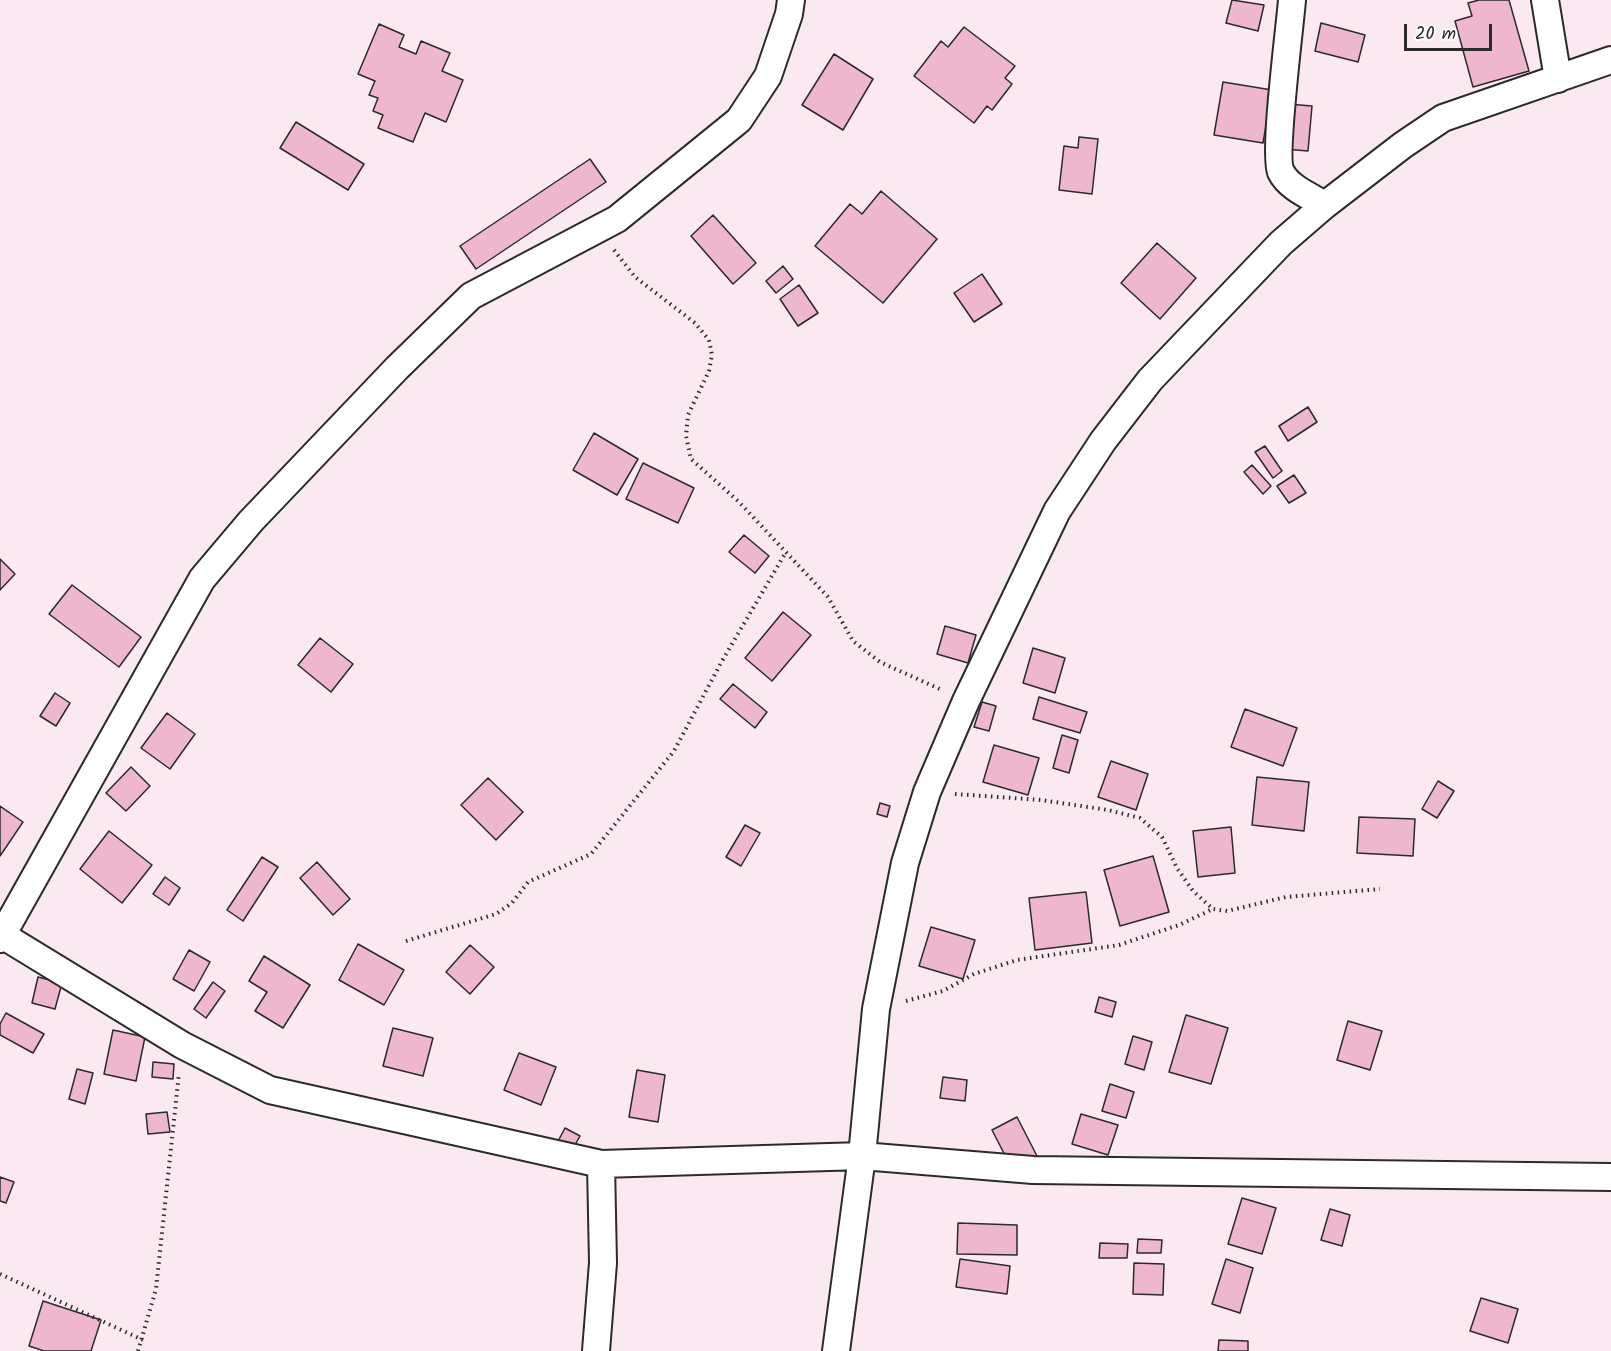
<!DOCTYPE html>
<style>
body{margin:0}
#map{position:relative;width:1611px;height:1351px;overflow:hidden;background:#fae9f0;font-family:Kalam,sans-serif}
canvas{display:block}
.scale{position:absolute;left:1404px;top:24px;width:88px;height:27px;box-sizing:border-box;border:3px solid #2b2b2b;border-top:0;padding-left:8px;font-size:18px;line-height:21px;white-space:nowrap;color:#2b2b2b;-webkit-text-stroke:4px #fff;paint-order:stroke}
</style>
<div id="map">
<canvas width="1611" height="1351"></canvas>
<div class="scale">20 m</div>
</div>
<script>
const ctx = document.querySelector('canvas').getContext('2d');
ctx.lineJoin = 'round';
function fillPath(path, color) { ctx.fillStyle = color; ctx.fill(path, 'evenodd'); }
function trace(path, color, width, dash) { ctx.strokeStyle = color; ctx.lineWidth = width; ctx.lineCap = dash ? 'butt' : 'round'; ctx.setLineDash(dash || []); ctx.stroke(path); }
const building = new Path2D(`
 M 1232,0 L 1264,5 L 1258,31 L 1226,23 Z
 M 1479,0 L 1509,0 L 1529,71 L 1473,87 L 1455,21 L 1472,16 L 1468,3 Z
 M 1321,23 L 1365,35 L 1358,62 L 1315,51 Z
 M 379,24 L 404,35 L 399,47 L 416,54 L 421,41 L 450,53 L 442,71 L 463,80 L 446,122 L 425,113 L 413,142 L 378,128 L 383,115 L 373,111 L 378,98 L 369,95 L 375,81 L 358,74 Z
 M 964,27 L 1015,66 L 1005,78 L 1012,84 L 992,110 L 987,106 L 974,123 L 914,76 L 941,41 L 948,47 Z
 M 834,54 L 873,79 L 843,130 L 802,105 Z
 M 1223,82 L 1272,90 L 1263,143 L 1214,135 Z
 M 1288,104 L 1312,106 L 1308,151 L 1284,149 Z
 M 296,122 L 364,164 L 348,190 L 280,148 Z
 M 1079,137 L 1098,139 L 1092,194 L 1059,190 L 1064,146 L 1078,148 Z
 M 590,159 L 606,182 L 476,269 L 460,246 Z
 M 881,191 L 937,239 L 883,303 L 815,246 L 850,204 L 862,214 Z
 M 713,215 L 756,263 L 733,284 L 691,236 Z
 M 1157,243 L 1196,278 L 1160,319 L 1121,283 Z
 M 783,266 L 793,279 L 776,293 L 766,281 Z
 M 982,274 L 1002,304 L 974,322 L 954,293 Z
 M 799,285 L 818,313 L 798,326 L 780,299 Z
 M 1308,407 L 1317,422 L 1288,441 L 1279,426 Z
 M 594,433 L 638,459 L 617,495 L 573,470 Z
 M 1265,446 L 1282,471 L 1273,478 L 1255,452 Z
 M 643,463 L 694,488 L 678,523 L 626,499 Z
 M 1252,465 L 1271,486 L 1263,494 L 1244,472 Z
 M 1294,475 L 1306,493 L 1289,503 L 1277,486 Z
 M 744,535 L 769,556 L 755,573 L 729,552 Z
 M 0,559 L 15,574 L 0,590 Z
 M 72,585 L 141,637 L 119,667 L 49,614 Z
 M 783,612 L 811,635 L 772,681 L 745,658 Z
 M 945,626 L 976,635 L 968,663 L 937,654 Z
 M 320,638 L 353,664 L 331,692 L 298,665 Z
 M 1033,648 L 1065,658 L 1055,693 L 1023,683 Z
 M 733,684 L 767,712 L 755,728 L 720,699 Z
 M 55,693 L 70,703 L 56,726 L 40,716 Z
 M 1039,697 L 1087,712 L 1080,733 L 1033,719 Z
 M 982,702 L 996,706 L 989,731 L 974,727 Z
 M 1245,709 L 1297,728 L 1283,766 L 1231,747 Z
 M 167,713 L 195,734 L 170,769 L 141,748 Z
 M 1062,735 L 1078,740 L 1069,773 L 1053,768 Z
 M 994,745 L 1039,758 L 1028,795 L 983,782 Z
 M 1111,761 L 1148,774 L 1136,810 L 1098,797 Z
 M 131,767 L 150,786 L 126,811 L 106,793 Z
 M 1257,777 L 1309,782 L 1304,831 L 1252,825 Z
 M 488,778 L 523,812 L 496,840 L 461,805 Z
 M 1438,781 L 1454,791 L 1437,818 L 1422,809 Z
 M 880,803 L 890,806 L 887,817 L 877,814 Z
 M 0,806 L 23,822 L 0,856 Z
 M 1359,817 L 1415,819 L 1413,856 L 1357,853 Z
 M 745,825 L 760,833 L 741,866 L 726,857 Z
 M 1231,827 L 1235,873 L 1198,877 L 1193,831 Z
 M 109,831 L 152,865 L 122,903 L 80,869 Z
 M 1153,856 L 1169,912 L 1120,926 L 1104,870 Z
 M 262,857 L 278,867 L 243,921 L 227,910 Z
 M 317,862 L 350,899 L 333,915 L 300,878 Z
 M 165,877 L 180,888 L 169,905 L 153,894 Z
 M 1086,892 L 1092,943 L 1035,950 L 1029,898 Z
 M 931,927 L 975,940 L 963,979 L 919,966 Z
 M 358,944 L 404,970 L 384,1005 L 339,980 Z
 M 470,945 L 494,967 L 470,994 L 446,972 Z
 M 189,950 L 210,962 L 194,991 L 173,979 Z
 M 264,956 L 310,985 L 283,1028 L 255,1011 L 267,992 L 249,981 Z
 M 38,977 L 62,983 L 55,1009 L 32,1003 Z
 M 213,982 L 225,991 L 206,1018 L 194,1009 Z
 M 1099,997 L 1116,1002 L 1112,1017 L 1095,1012 Z
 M 6,1013 L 44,1034 L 33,1053 L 0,1035 L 0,1024 Z
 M 1186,1015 L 1228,1028 L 1211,1084 L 1169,1072 Z
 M 1348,1021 L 1382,1031 L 1370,1070 L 1337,1060 Z
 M 393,1028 L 433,1038 L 423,1076 L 383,1066 Z
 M 113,1030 L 145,1037 L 136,1081 L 104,1074 Z
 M 1133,1036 L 1152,1042 L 1144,1070 L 1125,1064 Z
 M 519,1053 L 556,1067 L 541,1105 L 504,1090 Z
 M 153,1062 L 174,1064 L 173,1079 L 152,1077 Z
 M 77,1069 L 93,1073 L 85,1104 L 69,1099 Z
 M 637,1070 L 665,1075 L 658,1122 L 629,1117 Z
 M 943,1077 L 967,1080 L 965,1101 L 940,1098 Z
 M 1110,1084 L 1134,1092 L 1126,1118 L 1102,1111 Z
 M 167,1112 L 170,1132 L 148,1134 L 146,1114 Z
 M 1081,1114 L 1118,1125 L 1108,1155 L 1072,1144 Z
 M 1017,1117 L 1037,1156 L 1012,1169 L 992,1130 Z
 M 565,1128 L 580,1136 L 570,1154 L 556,1145 Z
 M 0,1177 L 14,1182 L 6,1203 L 0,1201 Z
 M 1242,1198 L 1276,1208 L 1262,1254 L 1228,1244 Z
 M 1330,1209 L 1350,1215 L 1342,1246 L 1321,1240 Z
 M 958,1223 L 1017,1225 L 1017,1255 L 957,1254 Z
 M 1138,1239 L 1162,1240 L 1161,1253 L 1137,1253 Z
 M 1100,1243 L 1128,1244 L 1127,1258 L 1099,1258 Z
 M 960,1259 L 1010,1266 L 1007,1294 L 956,1287 Z
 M 1226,1259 L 1253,1268 L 1240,1313 L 1212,1304 Z
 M 1134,1263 L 1164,1264 L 1163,1295 L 1133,1294 Z
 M 1481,1298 L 1518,1309 L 1508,1343 L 1470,1331 Z
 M 43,1301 L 101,1320 L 91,1351 L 44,1351 L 29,1346 Z
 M 1219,1340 L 1248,1341 L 1248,1351 L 1218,1351 Z`);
fillPath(building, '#efb7ce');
trace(building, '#2b2b2b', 1.5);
const street = new Path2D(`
 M 1292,0 C 1290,26 1273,156 1281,172 C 1289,188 1310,196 1325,205
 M 1545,0 L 1558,79
 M 2,935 L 182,1045 L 270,1090 L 601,1164 L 862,1156 L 1033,1170 L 1611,1177
 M 0,939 L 202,579 L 251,521 L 397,368 L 471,296 L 617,219 L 739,120 L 768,76 L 789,14 L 791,0
 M 596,1351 L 603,1263 L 601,1164
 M 836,1351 L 862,1156 L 876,1009 L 905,863 L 927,792 L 966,701 L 1057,511 L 1103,441 L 1150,380 L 1281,243 L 1325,205 L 1403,145 L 1443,118 L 1611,60`);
trace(street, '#2b2b2b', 30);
trace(new Path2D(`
 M 614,250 L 635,277 L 695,323 L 709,340 L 712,355 L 709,371 L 688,415 L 686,436 L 691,459 L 739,502 L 828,597 L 853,641 L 880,662 L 942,690
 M 955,794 L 1041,800 L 1108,810 L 1140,818 L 1162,837 L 1177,868 L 1193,891 L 1213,909 L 1227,911 L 1286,897 L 1380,889
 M 406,941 L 496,914 L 512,903 L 528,882 L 591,854 L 674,751 L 722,661 L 786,552
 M 906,1001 L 943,991 L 974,974 L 1017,960 L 1119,945 L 1179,925 L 1213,909
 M 0,1274 L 143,1340
 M 138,1351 L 156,1289 L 179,1073`), '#2b2b2b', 4, [1.5, 4.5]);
trace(street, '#fff', 26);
</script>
